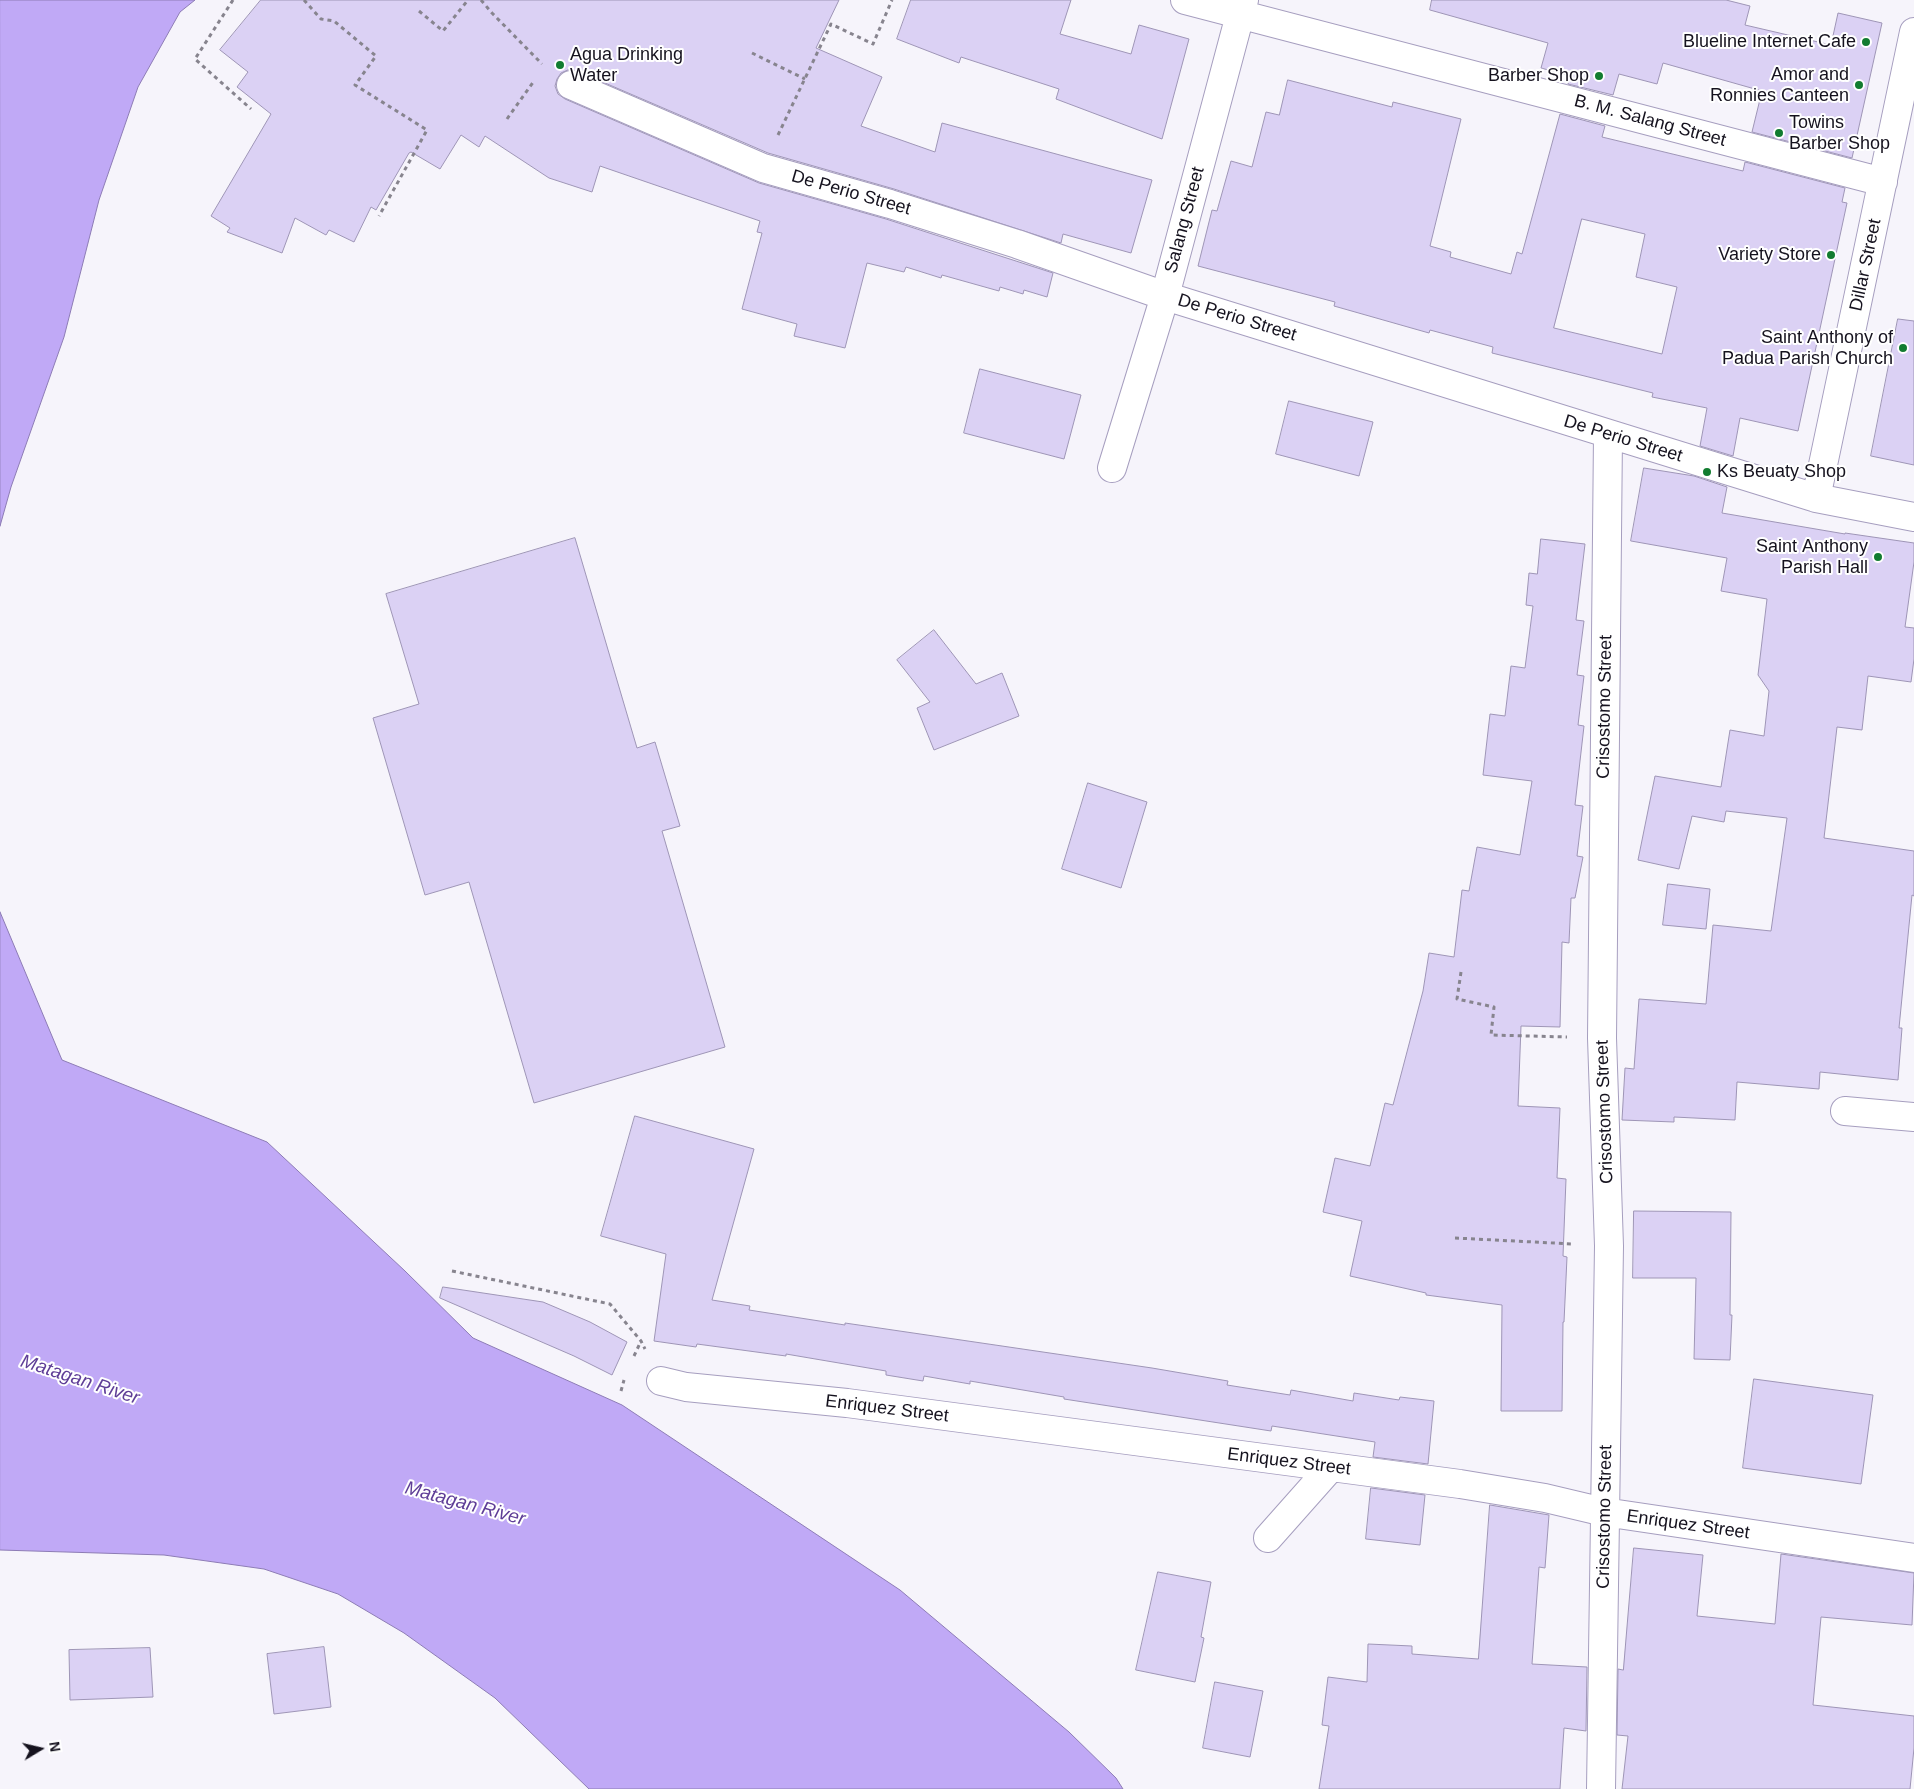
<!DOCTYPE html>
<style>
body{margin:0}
#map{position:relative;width:1914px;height:1789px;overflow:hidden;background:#f6f4fb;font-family:Arial,sans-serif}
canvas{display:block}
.north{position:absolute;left:15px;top:1724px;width:50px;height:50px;-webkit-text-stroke:4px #fff;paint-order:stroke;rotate:81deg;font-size:14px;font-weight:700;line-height:20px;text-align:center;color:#15121e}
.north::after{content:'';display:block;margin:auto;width:18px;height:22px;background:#15121e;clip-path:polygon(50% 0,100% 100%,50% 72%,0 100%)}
</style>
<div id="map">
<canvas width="1914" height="1789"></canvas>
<div class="north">N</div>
</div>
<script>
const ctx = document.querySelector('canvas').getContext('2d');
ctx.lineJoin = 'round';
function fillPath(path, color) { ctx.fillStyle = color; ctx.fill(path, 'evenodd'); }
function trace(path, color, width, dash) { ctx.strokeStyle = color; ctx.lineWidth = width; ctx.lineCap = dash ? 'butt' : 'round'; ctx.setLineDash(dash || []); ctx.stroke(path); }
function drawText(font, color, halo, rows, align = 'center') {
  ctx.font = font + ' Arial,sans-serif'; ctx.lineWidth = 4; ctx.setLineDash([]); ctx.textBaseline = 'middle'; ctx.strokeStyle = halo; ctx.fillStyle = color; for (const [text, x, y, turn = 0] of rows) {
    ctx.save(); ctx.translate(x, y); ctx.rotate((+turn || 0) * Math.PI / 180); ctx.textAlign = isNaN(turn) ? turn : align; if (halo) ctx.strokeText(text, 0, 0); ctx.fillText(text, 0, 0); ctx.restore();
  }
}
const water = new Path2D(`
 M 0,0 L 195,0 L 180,12 L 138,87 L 99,200 L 64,337 L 11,487 L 0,526 Z
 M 0,912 L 62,1060 L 267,1142 L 405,1271 L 473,1338 L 622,1405 L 900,1590 L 1069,1732 L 1116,1778 L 1123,1789 L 589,1789 L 495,1698 L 404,1633 L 338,1594 L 264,1569 L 164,1555 L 0,1550 Z`);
fillPath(water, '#c0a9f6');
trace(water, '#8d7cb5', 1);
const building = new Path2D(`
 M 261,0 L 839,0 L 816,48 L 882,77 L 861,126 L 935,152 L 942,123 L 1152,180 L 1131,253 L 1063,234 L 1061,243 L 894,189 L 768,153 L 577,71 L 570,69 L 561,73 L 557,79 L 555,86 L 558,94 L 565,99 L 759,183 L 886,219 L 1053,273 L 1047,297 L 1024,290 L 1023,294 L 1000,287 L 999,291 L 942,275 L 941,278 L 906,267 L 904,272 L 867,263 L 845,348 L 794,336 L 797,324 L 742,309 L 762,233 L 757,232 L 760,221 L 600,166 L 592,192 L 549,178 L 485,136 L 479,147 L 461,135 L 440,169 L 411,152 L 409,153 L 376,210 L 371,207 L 354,242 L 329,230 L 326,235 L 295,218 L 282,253 L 227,232 L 230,228 L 211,216 L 271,114 L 237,87 L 248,72 L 220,50 Z
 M 911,0 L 1071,0 L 1060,34 L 1131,54 L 1139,25 L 1189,39 L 1162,139 L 1056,99 L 1059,89 L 961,57 L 959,63 L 897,39 Z
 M 1432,0 L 1726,0 L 1750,6 L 1745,25 L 1831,45 L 1838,13 L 1882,23 L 1852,158 L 1752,132 L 1762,91 L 1663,63 L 1657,84 L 1619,74 L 1613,95 L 1568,84 L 1570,76 L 1541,68 L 1548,43 L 1430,10 Z
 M 1288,80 L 1392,107 L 1393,102 L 1461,119 L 1430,246 L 1451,252 L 1450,257 L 1511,274 L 1517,252 L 1522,254 L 1560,114 L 1605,126 L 1602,137 L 1743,171 L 1745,162 L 1845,188 L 1842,202 L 1847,203 L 1798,431 L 1740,418 L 1733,456 L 1700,446 L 1707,408 L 1652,397 L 1653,393 L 1492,353 L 1493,347 L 1430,330 L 1429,333 L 1334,306 L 1335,302 L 1198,266 L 1212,210 L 1217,211 L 1231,161 L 1252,167 L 1266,112 L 1279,115 ZM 1582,219 L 1645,234 L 1636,277 L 1677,287 L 1662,354 L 1554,328 Z
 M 1898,319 L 1914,321 L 1914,465 L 1871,456 Z
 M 980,369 L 1081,395 L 1064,459 L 964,433 Z
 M 1289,401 L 1373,422 L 1359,476 L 1276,454 Z
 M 1644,468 L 1694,476 L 1727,487 L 1722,513 L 1845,534 L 1845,533 L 1914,543 L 1914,562 L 1905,627 L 1914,628 L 1914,659 L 1911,682 L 1868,676 L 1862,730 L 1837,727 L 1824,838 L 1914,851 L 1914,896 L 1912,895 L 1899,1028 L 1902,1028 L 1898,1080 L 1820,1072 L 1819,1089 L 1737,1082 L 1735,1120 L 1674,1117 L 1674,1122 L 1622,1120 L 1625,1068 L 1634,1069 L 1639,999 L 1706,1004 L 1713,925 L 1771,931 L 1787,818 L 1726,811 L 1724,822 L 1692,816 L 1679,869 L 1638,860 L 1655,776 L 1721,787 L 1730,730 L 1764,736 L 1769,691 L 1758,675 L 1767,599 L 1721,591 L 1727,558 L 1631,541 Z
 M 575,538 L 637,748 L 655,742 L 680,826 L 662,831 L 725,1047 L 534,1103 L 469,882 L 425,895 L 373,718 L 419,704 L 386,594 Z
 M 1541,539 L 1585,544 L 1576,620 L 1584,621 L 1577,675 L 1584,676 L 1578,725 L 1584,726 L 1575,805 L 1583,806 L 1577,856 L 1583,857 L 1575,898 L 1571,898 L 1569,943 L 1562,942 L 1560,1027 L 1521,1026 L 1518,1106 L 1560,1108 L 1557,1178 L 1566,1179 L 1563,1256 L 1567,1257 L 1564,1322 L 1563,1322 L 1562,1411 L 1501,1411 L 1502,1305 L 1426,1295 L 1426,1293 L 1350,1276 L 1362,1221 L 1323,1212 L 1335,1158 L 1370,1166 L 1385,1103 L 1393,1105 L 1423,991 L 1429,953 L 1454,957 L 1462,890 L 1469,891 L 1477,847 L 1520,855 L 1532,781 L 1483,775 L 1490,714 L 1505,716 L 1511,666 L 1525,668 L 1533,606 L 1526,605 L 1529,573 L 1537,574 Z
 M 934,630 L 976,684 L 1002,673 L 1019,716 L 934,750 L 917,708 L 930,702 L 897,660 Z
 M 1088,783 L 1147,802 L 1121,888 L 1062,869 Z
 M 1668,884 L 1710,889 L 1706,929 L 1663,925 Z
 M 635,1116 L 754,1149 L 712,1300 L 750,1306 L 749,1310 L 845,1325 L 845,1323 L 1152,1368 L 1228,1381 L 1227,1385 L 1290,1395 L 1291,1390 L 1353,1401 L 1354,1393 L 1399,1400 L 1400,1397 L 1434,1401 L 1428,1464 L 1373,1457 L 1375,1442 L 1272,1426 L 1271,1431 L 1064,1399 L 1064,1397 L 970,1381 L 970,1384 L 924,1376 L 923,1381 L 886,1375 L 886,1371 L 786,1354 L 786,1356 L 697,1344 L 696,1347 L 654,1341 L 666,1254 L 601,1236 Z
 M 1634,1211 L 1731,1212 L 1730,1315 L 1732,1315 L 1730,1360 L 1694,1359 L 1696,1278 L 1633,1278 Z
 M 443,1287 L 543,1302 L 590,1322 L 627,1342 L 612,1375 L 574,1356 L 440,1298 Z
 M 1754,1379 L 1873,1395 L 1861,1484 L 1743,1468 Z
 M 1371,1488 L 1425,1495 L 1420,1545 L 1366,1539 Z
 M 1490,1505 L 1549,1515 L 1545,1568 L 1539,1567 L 1532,1664 L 1587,1667 L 1586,1731 L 1564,1728 L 1560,1789 L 1319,1789 L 1329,1726 L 1322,1725 L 1328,1677 L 1367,1682 L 1368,1644 L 1412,1646 L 1412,1654 L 1478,1659 Z
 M 1634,1548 L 1703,1555 L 1697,1616 L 1775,1624 L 1781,1554 L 1914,1573 L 1912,1625 L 1821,1617 L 1813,1705 L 1914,1716 L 1914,1748 L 1910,1789 L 1622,1789 L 1628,1736 L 1617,1735 L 1618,1669 L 1623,1670 Z
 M 1158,1572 L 1211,1582 L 1201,1637 L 1204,1638 L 1195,1682 L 1136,1670 Z
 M 324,1647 L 331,1707 L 274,1714 L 267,1654 Z
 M 150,1648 L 153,1697 L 70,1700 L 69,1650 Z
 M 1215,1682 L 1263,1691 L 1250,1757 L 1203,1748 Z`);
fillPath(building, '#dbd1f4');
trace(building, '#9e95b6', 1);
const minor = new Path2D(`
 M 1185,0 L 1883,182
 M 571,85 L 763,168 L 890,204 L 1017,244 L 1165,296 L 1816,498 L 1914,517
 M 1112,468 L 1165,296 L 1244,0
 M 1816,498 L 1914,32
 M 1845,1111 L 1914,1117
 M 661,1381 L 686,1387 L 847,1403 L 1460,1484 L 1545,1498 L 1604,1512 L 1914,1558
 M 1268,1538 L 1331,1467
 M 1601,1789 L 1609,1246 L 1602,1038 L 1608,435`);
trace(minor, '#a69ebf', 30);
trace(new Path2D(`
 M 233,0 L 195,59 L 251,109
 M 304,0 L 321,19 L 334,21 L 376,56 L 355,85 L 427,130 L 379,216
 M 481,0 L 492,13 L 542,64
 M 419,11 L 443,31 L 468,0
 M 752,53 L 805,79
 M 507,119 L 534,81
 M 778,135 L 831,24 L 873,44 L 892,0
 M 1461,972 L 1457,999 L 1494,1007 L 1491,1035 L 1567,1037
 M 1455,1238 L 1573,1244
 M 452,1271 L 610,1304 L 641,1341 L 645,1349
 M 634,1356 L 641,1341
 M 621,1391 L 624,1380`), '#87848e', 3, [4, 4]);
trace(minor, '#fff', 28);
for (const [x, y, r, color] of [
 [1866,42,5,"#127c30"],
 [560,65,5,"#127c30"],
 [1599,76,5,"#127c30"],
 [1859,85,5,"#127c30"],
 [1779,133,5,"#127c30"],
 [1831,255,5,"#127c30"],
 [1903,348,5,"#127c30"],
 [1707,472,5,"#127c30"],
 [1878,557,5,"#127c30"]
]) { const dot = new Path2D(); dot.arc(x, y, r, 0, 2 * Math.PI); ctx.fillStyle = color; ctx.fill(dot); trace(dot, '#fff', 2); }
drawText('18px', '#15121e', '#fff', [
 ["Blueline Internet Cafe",1856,42],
 ["Agua Drinking",570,55,"left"],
 ["Water",570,76,"left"],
 ["Amor and",1849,75],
 ["Ronnies Canteen",1849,96],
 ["Barber Shop",1589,76],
 ["Towins",1789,123,"left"],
 ["Barber Shop",1789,144,"left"],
 ["Variety Store",1821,255],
 ["Saint Anthony of",1893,338],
 ["Padua Parish Church",1893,359],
 ["Ks Beuaty Shop",1717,472,"left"],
 ["Saint Anthony",1868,547],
 ["Parish Hall",1868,568]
], 'right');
drawText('18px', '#15121e', '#fff', [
 ["B. M. Salang Street",1650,121,15],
 ["De Perio Street",851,193,16],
 ["Salang Street",1185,220,-75],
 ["Dillar Street",1866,265,-78],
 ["De Perio Street",1237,318,17],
 ["De Perio Street",1623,439,17],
 ["Crisostomo Street",1605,707,-89],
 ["Crisostomo Street",1605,1112,-92],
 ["Enriquez Street",887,1409,7],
 ["Enriquez Street",1289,1462,7],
 ["Crisostomo Street",1605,1517,-89],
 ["Enriquez Street",1688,1525,8]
]);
drawText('italic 19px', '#5f3e97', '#fff', [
 ["Matagan River",80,1380,18],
 ["Matagan River",465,1504,15]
]);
</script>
